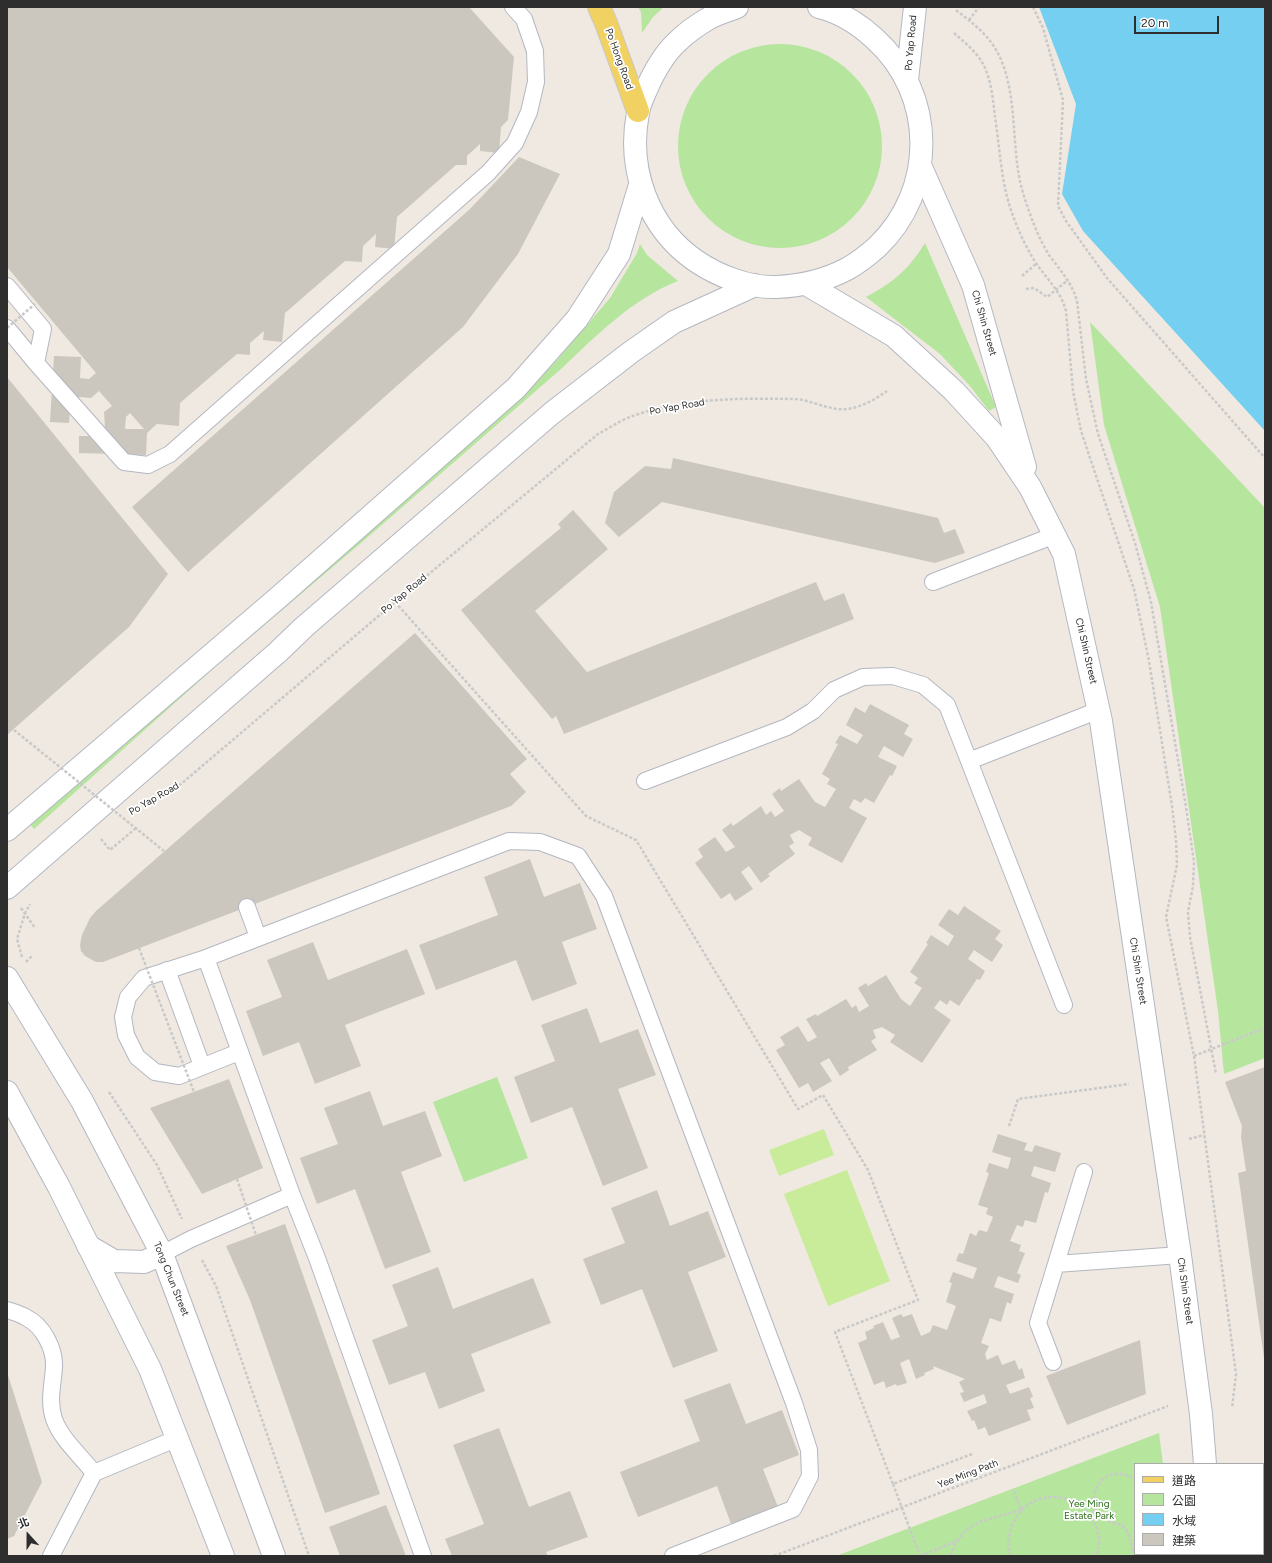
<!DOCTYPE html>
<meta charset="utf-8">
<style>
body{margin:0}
#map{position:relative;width:1272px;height:1563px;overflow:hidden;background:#efe9e1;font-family:Figtree,"Noto Sans TC",sans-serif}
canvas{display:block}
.frame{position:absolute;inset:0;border:8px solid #2e2e2e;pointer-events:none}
.legend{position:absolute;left:1134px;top:1463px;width:130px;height:92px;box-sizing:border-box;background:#fff;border:1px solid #ababab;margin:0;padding:5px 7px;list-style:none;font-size:12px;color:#2e2e2e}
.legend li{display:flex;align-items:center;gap:8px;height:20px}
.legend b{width:20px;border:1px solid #ababab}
.north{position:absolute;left:8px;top:1515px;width:40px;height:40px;-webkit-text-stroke:3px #fff;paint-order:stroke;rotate:339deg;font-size:11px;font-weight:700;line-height:16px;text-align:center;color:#2e2e2e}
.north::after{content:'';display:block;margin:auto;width:14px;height:18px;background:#2e2e2e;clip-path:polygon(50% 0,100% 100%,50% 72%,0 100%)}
.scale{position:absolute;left:1134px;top:16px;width:85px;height:18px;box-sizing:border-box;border:2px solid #2e2e2e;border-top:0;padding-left:5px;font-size:12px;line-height:14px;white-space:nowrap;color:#2e2e2e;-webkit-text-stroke:3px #fff;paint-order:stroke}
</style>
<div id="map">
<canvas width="1272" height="1563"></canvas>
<div class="frame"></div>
<ul class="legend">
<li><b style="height:5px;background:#f2d163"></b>道路</li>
<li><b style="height:11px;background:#b6e59e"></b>公園</li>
<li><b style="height:11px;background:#75cff0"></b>水域</li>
<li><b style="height:11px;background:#cbc7bf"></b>建築</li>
</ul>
<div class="north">北</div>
<div class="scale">20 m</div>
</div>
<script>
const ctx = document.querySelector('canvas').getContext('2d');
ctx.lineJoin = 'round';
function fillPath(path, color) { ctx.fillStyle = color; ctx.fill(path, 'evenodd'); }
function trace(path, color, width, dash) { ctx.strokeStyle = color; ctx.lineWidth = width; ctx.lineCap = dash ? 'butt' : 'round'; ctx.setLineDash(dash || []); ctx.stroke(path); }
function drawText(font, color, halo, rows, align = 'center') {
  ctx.font = font + ' Figtree,sans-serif'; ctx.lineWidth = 3.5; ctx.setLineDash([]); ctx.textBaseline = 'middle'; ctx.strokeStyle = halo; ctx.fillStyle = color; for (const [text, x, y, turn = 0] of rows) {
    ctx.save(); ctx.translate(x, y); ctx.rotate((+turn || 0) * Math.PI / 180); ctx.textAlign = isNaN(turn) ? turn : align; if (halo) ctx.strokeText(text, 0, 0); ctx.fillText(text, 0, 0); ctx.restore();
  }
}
fillPath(new Path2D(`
 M 638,7 L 664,7 L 653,17 L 642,33 L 641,12 Z
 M678 146a102 102 0 1 1 204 0a102 102 0 1 1-204 0Z
 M 925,243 L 996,407 L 989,411 L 970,386 L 940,354 L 866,297 C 894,282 908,270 925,243 Z
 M 640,244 L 647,255 L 678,281 C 632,299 596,336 561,369 L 361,543 L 215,667 L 34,829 L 29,823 L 552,366 L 610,298 L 637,253 Z
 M 1090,322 L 1265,508 L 1265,1058 L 1224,1074 L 1218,1011 L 1160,607 L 1104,425 Z
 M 497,1077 L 528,1158 L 464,1182 L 433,1102 Z
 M 1159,1433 L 1163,1464 L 1135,1464 L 1135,1554 L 1165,1554 L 1165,1556 L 836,1556 Z`), '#b6e59e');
fillPath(new Path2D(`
 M 824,1129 L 834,1155 L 779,1176 L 769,1150 Z
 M 847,1170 L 890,1281 L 828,1306 L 784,1194 Z`), '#c9ec9a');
fillPath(new Path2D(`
 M 1039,7 L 1265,7 L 1265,431 L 1083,231 L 1062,194 L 1076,104 Z`), '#75cff0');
fillPath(new Path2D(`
 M 7,7 L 469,7 L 514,57 L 508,120 L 501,127 L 499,153 L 480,151 L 480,144 L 467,156 L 467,165 L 456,165 L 397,217 L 394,249 L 375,247 L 376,234 L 363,246 L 362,262 L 345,261 L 285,313 L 282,342 L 263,340 L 264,331 L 250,343 L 250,355 L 237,354 L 180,403 L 179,426 L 157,424 L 147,433 L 146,455 L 79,453 L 79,436 L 90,436 L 90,428 L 105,428 L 104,412 L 112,406 L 99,391 L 91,398 L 79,397 L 78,411 L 70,411 L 69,423 L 50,422 L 54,356 L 81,357 L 80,378 L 89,379 L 96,373 L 7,267 ZM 130,413 L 144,429 L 125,429 L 126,417 Z
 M 519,157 L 560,174 L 518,254 L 463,327 L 188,572 L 132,507 L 470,209 Z
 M 7,377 L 168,574 L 129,627 L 7,735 Z
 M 673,458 L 938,518 L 944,533 L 955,529 L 965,553 L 935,563 L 662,502 L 619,537 L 605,523 L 614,492 L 645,466 L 671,469 Z
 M 573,510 L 608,549 L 535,611 L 587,672 L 816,582 L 824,601 L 844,593 L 854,619 L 564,734 L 556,716 L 552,719 L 461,610 L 561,528 L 558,524 Z
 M 415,633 L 527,759 L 510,774 L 526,792 L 511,806 L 103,962 L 96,962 L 85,956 L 81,951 L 80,945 L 82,935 L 90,918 L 96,911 Z
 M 870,704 L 909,725 L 904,734 L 913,739 L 903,757 L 884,746 L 878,757 L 897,766 L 892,776 L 890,775 L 874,803 L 865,798 L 861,803 L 854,799 L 849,808 L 867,818 L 842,863 L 808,845 L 812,838 L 799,830 L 790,835 L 794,843 L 789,846 L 795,854 L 768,874 L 770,876 L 761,883 L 749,866 L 741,872 L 753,889 L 735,901 L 730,893 L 721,899 L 695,863 L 703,857 L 698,849 L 715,837 L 726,852 L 735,847 L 722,830 L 731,823 L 733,826 L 761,806 L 766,815 L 771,811 L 775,817 L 784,811 L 772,794 L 780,788 L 781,791 L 799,779 L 815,802 L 825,807 L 836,789 L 827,784 L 830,779 L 822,774 L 838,744 L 835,743 L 840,735 L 857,744 L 863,735 L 846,725 L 855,707 L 865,713 Z
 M 530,859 L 544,897 L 580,883 L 597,929 L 562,942 L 577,984 L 532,1001 L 516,960 L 436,990 L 419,945 L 498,915 L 484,877 Z
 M 964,906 L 1001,931 L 995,939 L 1003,945 L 992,962 L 974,950 L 968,959 L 985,971 L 980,980 L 977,979 L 959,1006 L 950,1000 L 947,1005 L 940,1000 L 934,1008 L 951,1020 L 922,1063 L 890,1042 L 895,1035 L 882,1027 L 873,1030 L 876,1038 L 871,1041 L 877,1050 L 848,1067 L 849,1070 L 840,1076 L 829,1058 L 820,1063 L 832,1081 L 813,1092 L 808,1083 L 799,1088 L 776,1050 L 785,1045 L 780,1037 L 798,1026 L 808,1042 L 817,1037 L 806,1019 L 816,1014 L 817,1016 L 846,999 L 852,1008 L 856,1005 L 859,1012 L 869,1006 L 858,988 L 866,983 L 868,986 L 886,975 L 901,999 L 910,1006 L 922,988 L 914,983 L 918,978 L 910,972 L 928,944 L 926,943 L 931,935 L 948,946 L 954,936 L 938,925 L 949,909 L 958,915 Z
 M 313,942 L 328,980 L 407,949 L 425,994 L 345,1025 L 361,1066 L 315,1084 L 299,1042 L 263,1056 L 246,1011 L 282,997 L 267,960 Z
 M 587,1008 L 600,1043 L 638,1029 L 656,1075 L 618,1089 L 648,1168 L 603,1186 L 572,1107 L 531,1123 L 514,1077 L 555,1061 L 541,1025 Z
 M 1265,1067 L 1265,1358 L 1264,1358 L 1238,1173 L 1246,1171 L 1241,1137 L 1242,1126 L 1225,1082 Z
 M 229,1079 L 263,1168 L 202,1194 L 150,1108 Z
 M 370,1091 L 383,1126 L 425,1111 L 442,1156 L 401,1172 L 431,1252 L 385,1269 L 355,1189 L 317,1204 L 300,1158 L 338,1144 L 324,1108 Z
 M 998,1134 L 1027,1143 L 1024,1150 L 1032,1152 L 1035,1145 L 1061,1153 L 1055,1172 L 1034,1166 L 1031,1176 L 1051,1183 L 1048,1193 L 1045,1192 L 1036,1223 L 1025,1220 L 1023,1227 L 1017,1225 L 1010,1241 L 1021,1245 L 1019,1251 L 1025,1253 L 1017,1273 L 1021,1275 L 1018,1283 L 998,1276 L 994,1287 L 1014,1294 L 1011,1304 L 1007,1302 L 1001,1322 L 990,1318 L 981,1343 L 989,1346 L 985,1354 L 987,1360 L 998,1355 L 1002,1365 L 1015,1360 L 1019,1370 L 1022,1368 L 1025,1378 L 1006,1385 L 1010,1394 L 1029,1387 L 1033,1397 L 1030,1398 L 1034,1408 L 1027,1410 L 1031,1420 L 989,1436 L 985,1427 L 978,1430 L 974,1420 L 972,1421 L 967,1411 L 987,1403 L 984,1394 L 964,1402 L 960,1393 L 964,1392 L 959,1382 L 965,1379 L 933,1366 L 934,1369 L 924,1373 L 925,1375 L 916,1379 L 909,1359 L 900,1363 L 907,1383 L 897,1386 L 896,1384 L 886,1388 L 884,1381 L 874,1385 L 858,1343 L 867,1339 L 865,1332 L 874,1328 L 873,1326 L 883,1322 L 891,1340 L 900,1337 L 892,1318 L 901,1314 L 903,1317 L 912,1314 L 921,1336 L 930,1332 L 933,1325 L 947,1330 L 956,1306 L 946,1302 L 952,1283 L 949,1282 L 953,1272 L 973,1279 L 977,1268 L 956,1261 L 959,1253 L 963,1254 L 970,1233 L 976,1236 L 979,1230 L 987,1232 L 993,1217 L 986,1214 L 988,1208 L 978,1205 L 989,1173 L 986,1172 L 989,1163 L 1008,1169 L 1011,1158 L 992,1152 Z
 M 657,1190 L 670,1226 L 708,1211 L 726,1257 L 688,1272 L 718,1351 L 673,1368 L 642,1289 L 601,1305 L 583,1259 L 625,1243 L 611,1208 Z
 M 285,1224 L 380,1494 L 325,1513 L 250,1300 L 226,1246 Z
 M 438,1267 L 453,1309 L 533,1278 L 551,1323 L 471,1354 L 485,1391 L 439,1409 L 425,1372 L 389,1385 L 372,1340 L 408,1326 L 392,1285 Z
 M 1140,1340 L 1146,1394 L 1067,1425 L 1046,1376 Z
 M 7,1372 L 42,1482 L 14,1536 L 7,1539 Z
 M 730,1383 L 746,1424 L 782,1410 L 799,1455 L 763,1469 L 778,1507 L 731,1524 L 717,1486 L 638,1517 L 620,1472 L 700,1441 L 684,1400 Z
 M 499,1428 L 529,1507 L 570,1491 L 588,1537 L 546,1552 L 548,1556 L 452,1556 L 445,1539 L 484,1524 L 453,1445 Z
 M 386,1505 L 406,1556 L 340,1556 L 329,1527 Z`), '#cbc7bf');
const lane = new Path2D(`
 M 7,286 L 43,329 L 36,363
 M 7,328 L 36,363 L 124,462 L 148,465 L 170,454 L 488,173 L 515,143 L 529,112 L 536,82 L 535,51 L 524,19 L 513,7
 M 933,582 L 1055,535
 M 969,761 L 1064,1005
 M 645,781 L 787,727 L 813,711 L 834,690 L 863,677 L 893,676 L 923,685 L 947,705 L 969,761 L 1099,710
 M 247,907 L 258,937
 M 206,958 L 292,1195 L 317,1258 L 423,1556
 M 167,970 L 202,1066
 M 239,1052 L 179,1076 L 155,1072 L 137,1057 L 126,1035 L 123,1017 L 128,997 L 144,978 L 206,958 L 509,841 L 540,842 L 578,856 L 604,896 L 794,1403 L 809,1450 L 810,1476 L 793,1509 L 673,1556
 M 162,1254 L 191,1239 L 292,1195
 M 1056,1264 L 1180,1255
 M 7,1310 C 13,1312 21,1314 27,1318 C 43,1326 55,1349 54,1367 C 53,1384 48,1401 54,1419 C 61,1439 81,1456 94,1473
 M 1053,1362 L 1038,1323 L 1084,1172
 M 1263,1488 L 1265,1488
 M 51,1556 L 94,1473 L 178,1438`);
const street = new Path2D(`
 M 920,165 L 973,285 L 1025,467
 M 806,284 L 894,336 L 954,391 L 997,438 L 1030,487 L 1064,554 L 1101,721 L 1180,1255 L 1201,1414 L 1205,1464
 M 1209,1554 L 1209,1556`);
const secondary = new Path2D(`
 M 737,7 C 727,11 715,14 706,20 C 696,26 685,34 677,42 C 664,54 653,74 646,90 C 643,97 639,105 638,113 C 627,169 648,228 696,261 C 718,276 749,288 776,287 C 800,286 826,280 847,269 C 858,263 868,255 877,247 C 937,190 936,94 875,39 C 859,24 840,12 819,7
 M 907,80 L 915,7
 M 7,830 L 280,596 L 516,388 L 577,319 L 619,254 L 640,185
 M 7,888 L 278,652 L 304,627 L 552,413 L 631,352 L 674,322 L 755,285
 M 7,978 L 82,1101 L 162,1254 L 274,1556
 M 7,1092 L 59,1187 L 150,1369 L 223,1556
 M 88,1246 L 114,1261 L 144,1262 L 162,1254`);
const primary = new Path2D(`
 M 599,7 L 606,23 L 638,111`);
trace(lane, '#b4b7c1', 18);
trace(street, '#b4b7c1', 24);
trace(secondary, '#b4b7c1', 24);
trace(primary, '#c9c9c9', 24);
trace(new Path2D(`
 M 1033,7 L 1043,28 L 1063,100 L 1058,206 L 1066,221 L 1107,278 L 1265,458
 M 956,10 C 971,22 985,32 995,48 C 1016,83 1012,130 1018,170 C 1020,185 1025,200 1030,214 C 1035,228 1041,242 1049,255 C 1060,270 1072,283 1077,301 L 1086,379 L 1098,434 L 1135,543 L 1151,602 L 1186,807 L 1194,862 L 1193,886 L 1188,912 L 1190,937 L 1216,1074
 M 969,20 L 979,7
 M 954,33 C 963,41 973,49 980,59 C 991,75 993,99 995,117 C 1000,149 1001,183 1012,213 C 1017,228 1026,247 1034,260 C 1046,279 1060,289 1066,311 L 1073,391 L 1081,431 L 1134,589 L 1149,661 L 1172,806 L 1176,840 L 1177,865 L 1166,917 L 1194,1056 L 1236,1374 L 1232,1408
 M 1022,276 L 1037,263
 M 1026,289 L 1034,288 L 1047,297 L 1068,280
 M 395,602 L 586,816 L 636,840 L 798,1109 L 823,1095 L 868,1170 L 918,1300 L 835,1332 L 893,1484 L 972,1454
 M 144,805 L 181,784 L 395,602 L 598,434 C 608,429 619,421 630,417 C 681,398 739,398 792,399 C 808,399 822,407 837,409 C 855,411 873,401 887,391
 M 101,839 L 110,850 L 136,828
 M 21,908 L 35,928
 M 22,957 L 17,939 L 25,913 L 30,904
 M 26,962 L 32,956
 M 1194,1056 L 1265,1028
 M 109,1092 L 157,1165 L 182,1219
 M 1009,1126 L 1018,1099 L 1129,1084
 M 1189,1139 L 1204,1135
 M 202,1260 L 216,1286 L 309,1556
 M 893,1484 L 920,1556
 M 1090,1515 L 1096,1509
 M 1150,1554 L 1150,1556
 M 774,1556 L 1168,1406
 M 920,1556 L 957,1541 L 966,1530 L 979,1522 L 1021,1510 L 1013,1489
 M 951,1556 L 956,1541
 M 1011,1556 C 1007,1548 1008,1538 1011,1529 C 1021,1490 1075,1486 1093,1521 C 1097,1528 1100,1536 1099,1544 C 1099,1548 1097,1552 1096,1556
 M 1134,1556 C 1132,1546 1131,1534 1123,1527 C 1119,1523 1113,1523 1109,1521 C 1096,1515 1090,1499 1097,1487 C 1101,1480 1107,1475 1114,1474 C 1122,1473 1129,1475 1135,1480`), '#c9c9c9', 2.5, [3, 2]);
trace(lane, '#fff', 16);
trace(street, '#fff', 22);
trace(secondary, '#fff', 22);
trace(primary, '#f2d163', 22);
trace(new Path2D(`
 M 7,328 L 35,304
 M 14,730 L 164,851
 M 139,948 L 194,1092
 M 237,1179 L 256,1235`), '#c9c9c9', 2.5, [3, 2]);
drawText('10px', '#2e2e2e', '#fff', [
 ["Po Yap Road",911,43,-85],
 ["Po Hong Road",619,59,70],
 ["Chi Shin Street",984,323,74],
 ["Po Yap Road",677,407,-10],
 ["Po Yap Road",404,594,-40],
 ["Chi Shin Street",1086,651,77],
 ["Po Yap Road",154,799,-30],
 ["Chi Shin Street",1138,971,81],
 ["Tong Chun Street",171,1279,68],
 ["Chi Shin Street",1185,1291,82],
 ["Yee Ming Path",968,1474,-21]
]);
drawText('10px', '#2c6e1b', '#fff', [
 ["Yee Ming",1089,1504],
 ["Estate Park",1089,1516]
]);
</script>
